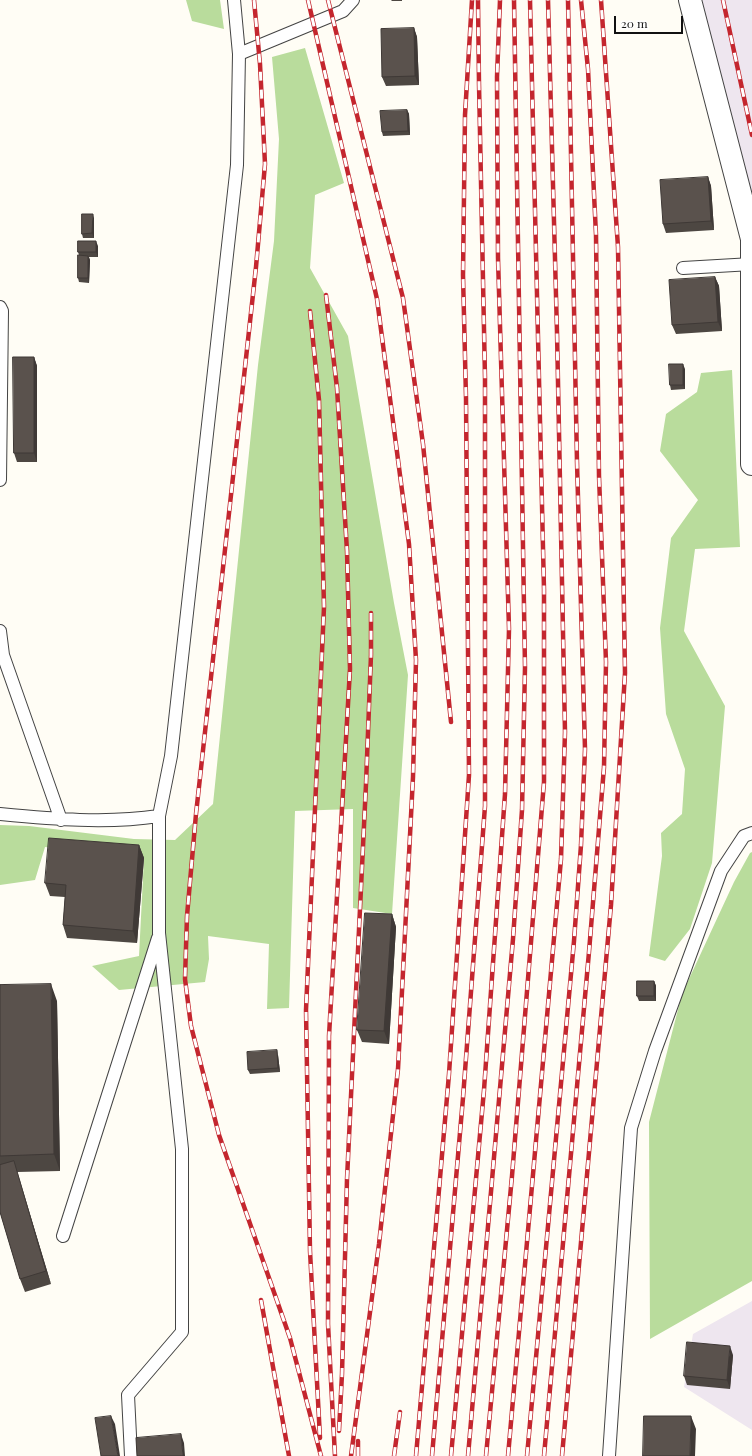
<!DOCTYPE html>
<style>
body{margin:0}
#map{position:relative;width:752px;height:1456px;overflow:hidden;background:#fffdf5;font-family:"Playfair Display",serif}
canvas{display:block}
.scale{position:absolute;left:614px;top:16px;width:69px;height:18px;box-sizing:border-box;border:2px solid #111;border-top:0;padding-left:5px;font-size:12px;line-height:14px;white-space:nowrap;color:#111;-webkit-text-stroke:3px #fff;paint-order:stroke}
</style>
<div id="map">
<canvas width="752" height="1456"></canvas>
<div class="scale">20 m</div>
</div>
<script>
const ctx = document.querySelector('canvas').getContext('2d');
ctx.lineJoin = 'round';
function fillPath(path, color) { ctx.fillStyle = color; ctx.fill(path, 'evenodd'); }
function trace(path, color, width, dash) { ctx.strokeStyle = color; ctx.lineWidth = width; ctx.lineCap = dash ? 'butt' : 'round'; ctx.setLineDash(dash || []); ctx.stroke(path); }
fillPath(new Path2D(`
 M 702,0 L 752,0 L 752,205 L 729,110 Z
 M 752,1301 L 752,1430 L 684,1387 L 693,1334 Z`), '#eee6ef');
fillPath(new Path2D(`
 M 186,0 L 220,0 L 224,29 L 192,21 Z
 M 305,48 L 344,183 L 315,195 L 310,268 L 348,336 L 394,603 L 408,675 L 392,914 L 353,908 L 353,809 L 295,811 L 289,1008 L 267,1009 L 269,944 L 208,936 L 209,959 L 205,982 L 119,990 L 92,966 L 139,956 L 144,858 L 45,847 L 35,880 L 0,885 L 0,825 L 29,826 L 134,839 L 175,840 L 213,804 L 258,365 L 274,241 L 279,139 L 272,57 Z
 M 732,370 L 740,547 L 695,549 L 684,631 L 725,706 L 712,863 L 690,929 L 665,961 L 649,956 L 662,856 L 661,833 L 682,814 L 685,769 L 666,714 L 660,628 L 671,538 L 698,500 L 660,451 L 666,414 L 697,392 L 701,373 Z
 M 752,852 L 752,1281 L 650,1339 L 649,1122 L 682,994 L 734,882 L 750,853 Z`), '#b9dc9c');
const lane = new Path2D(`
 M 234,0 L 239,54
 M 683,268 L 752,264
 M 0,307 L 2,311 L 0,480
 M 0,631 L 3,655 L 61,820
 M 0,814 C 53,819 106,824 159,816 L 171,756 L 237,165 L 239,54 L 343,11 L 353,0
 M 63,1236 L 158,938
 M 131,1456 L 128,1395 L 182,1332 L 182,1149 L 159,933 L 159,816
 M 609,1456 L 631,1128 L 655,1051 L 721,871 L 744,836 L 752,833`);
const street = new Path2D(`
 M 690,0 L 752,239 L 752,464`);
trace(lane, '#444', 14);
trace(street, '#444', 24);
trace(lane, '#fff', 12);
trace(street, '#fff', 22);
const rail = new Path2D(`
 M 254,0 L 260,64 L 265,164 L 256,267 L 196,814 L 187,916 L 185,979 L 191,1026 L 219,1135 L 290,1338 L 321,1456
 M 308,0 L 377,299 L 409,544 L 416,660 L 413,777 L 398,1069 L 379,1244 L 351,1456
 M 328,0 L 403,298 L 423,444 L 451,722
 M 723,0 L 752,135
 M 326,295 L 337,388 L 347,551 L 350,669 L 329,1036 L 328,1324 L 335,1456
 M 310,311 L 319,400 L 324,607 L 306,1010 L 310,1251 L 320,1438
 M 261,1300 L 289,1456
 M 339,1431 L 342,1374 L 347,1179 L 366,784 L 371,655 L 371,613
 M 358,1456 L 358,1441
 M 394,1456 L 400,1412
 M 416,1456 L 449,1074 L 469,775 L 466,398 L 463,275 L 465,115 L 472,0
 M 432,1456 L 463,1098 L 485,806 L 485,378 L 479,84 L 478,0
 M 451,1456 L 484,1090 L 505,794 L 509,629 L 498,258 L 497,77 L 500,0
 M 468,1456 L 513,939 L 522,810 L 525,667 L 514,0
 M 486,1456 L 512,1176 L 544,782 L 544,589 L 530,0
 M 508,1456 L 561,859 L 565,732 L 557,332 L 548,0
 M 527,1456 L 574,941 L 581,845 L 585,749 L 577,462 L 568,0
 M 544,1456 L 589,952 L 604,767 L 606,662 L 599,476 L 596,235 L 588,69 L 581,0
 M 562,1456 L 611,905 L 625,673 L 618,247 L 601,0`);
trace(rail, '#c4262e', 4.5);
trace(rail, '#fff', 3, [9]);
fillPath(new Path2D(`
 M 391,0 L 402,0 L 402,1 L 392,1 Z
 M 414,28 L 417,37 L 419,85 L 386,86 L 382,77 Z
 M 407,110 L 409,114 L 410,135 L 383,136 L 382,132 Z
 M 708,177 L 711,186 L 714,230 L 666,233 L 663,224 Z
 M 94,218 L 94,238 L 83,238 L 82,234 Z
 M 98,246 L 98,257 L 89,257 L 90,260 L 89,283 L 79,282 L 78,278 L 79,255 L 78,252 Z
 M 715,277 L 719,286 L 722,331 L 676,334 L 672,325 Z
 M 34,357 L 37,366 L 37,462 L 17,462 L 14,453 Z
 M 685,369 L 685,389 L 671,390 L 670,385 Z
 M 139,845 L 144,858 L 137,943 L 67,938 L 63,925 L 65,897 L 50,896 L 45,883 Z
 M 392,914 L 396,927 L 389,1044 L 362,1042 L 357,1030 Z
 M 654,981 L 656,986 L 656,1001 L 639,1001 L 637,996 Z
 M 0,985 L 57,1001 L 60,1171 L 17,1172 L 51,1284 L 25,1292 L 20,1279 L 0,1212 Z
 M 278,1055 L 280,1072 L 250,1074 L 248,1070 Z
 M 733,1355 L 730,1389 L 687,1385 L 684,1376 Z`), '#4d4742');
fillPath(new Path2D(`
 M 414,28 L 417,37 L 419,85 L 415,76 Z
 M 407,110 L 409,114 L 410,135 L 408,131 Z
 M 708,177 L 711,186 L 714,230 L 711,221 Z
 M 93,214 L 94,218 L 94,238 L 92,233 Z
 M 96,241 L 98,246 L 98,257 L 96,252 Z
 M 88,256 L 90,260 L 89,283 L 88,278 Z
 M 715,277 L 719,286 L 722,331 L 718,322 Z
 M 34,357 L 37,366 L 37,462 L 34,453 Z
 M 683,364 L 685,369 L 685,389 L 683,385 Z
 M 139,845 L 144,858 L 137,943 L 133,931 Z
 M 392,914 L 396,927 L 389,1044 L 384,1031 Z
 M 654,981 L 656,986 L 656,1001 L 654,996 Z
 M 51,984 L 57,1001 L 60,1171 L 54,1154 Z
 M 277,1050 L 278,1055 L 280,1072 L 278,1068 Z
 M 14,1161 L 18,1174 L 51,1284 L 46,1271 Z
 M 730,1346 L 733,1355 L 730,1389 L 727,1380 Z
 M 111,1416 L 115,1424 L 120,1456 L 118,1456 Z
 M 691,1416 L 696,1429 L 695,1456 L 690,1456 Z
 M 181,1434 L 184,1443 L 185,1456 L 183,1456 Z`), '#3f3936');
const building = new Path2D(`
 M 414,28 L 415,76 L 382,77 L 381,29 Z
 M 407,110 L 408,131 L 382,132 L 380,111 Z
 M 708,177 L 711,221 L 663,224 L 660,180 Z
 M 82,214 L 93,214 L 92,233 L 82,234 Z
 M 78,241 L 96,241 L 96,252 L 78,252 Z
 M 78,255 L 88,256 L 88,278 L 78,278 Z
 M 715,277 L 718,322 L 672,325 L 669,280 Z
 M 13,357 L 34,357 L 34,453 L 14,453 Z
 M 669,364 L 683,364 L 683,385 L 670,385 Z
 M 49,838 L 139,845 L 133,931 L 63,925 L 66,885 L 45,883 Z
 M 365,913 L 392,914 L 384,1031 L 357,1030 Z
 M 637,981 L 654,981 L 654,996 L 637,996 Z
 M 51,984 L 54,1154 L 0,1156 L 0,985 Z
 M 277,1050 L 278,1068 L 248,1070 L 247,1052 Z
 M 14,1161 L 46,1271 L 20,1279 L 0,1212 L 0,1165 Z
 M 687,1342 L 730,1346 L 727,1380 L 684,1376 Z
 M 111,1416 L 118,1456 L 101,1456 L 95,1418 Z
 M 644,1416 L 691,1416 L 690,1456 L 643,1456 Z
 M 181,1434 L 183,1456 L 137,1456 L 136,1438 Z`);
fillPath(building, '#5a524d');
trace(building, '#3f3936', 1);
</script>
